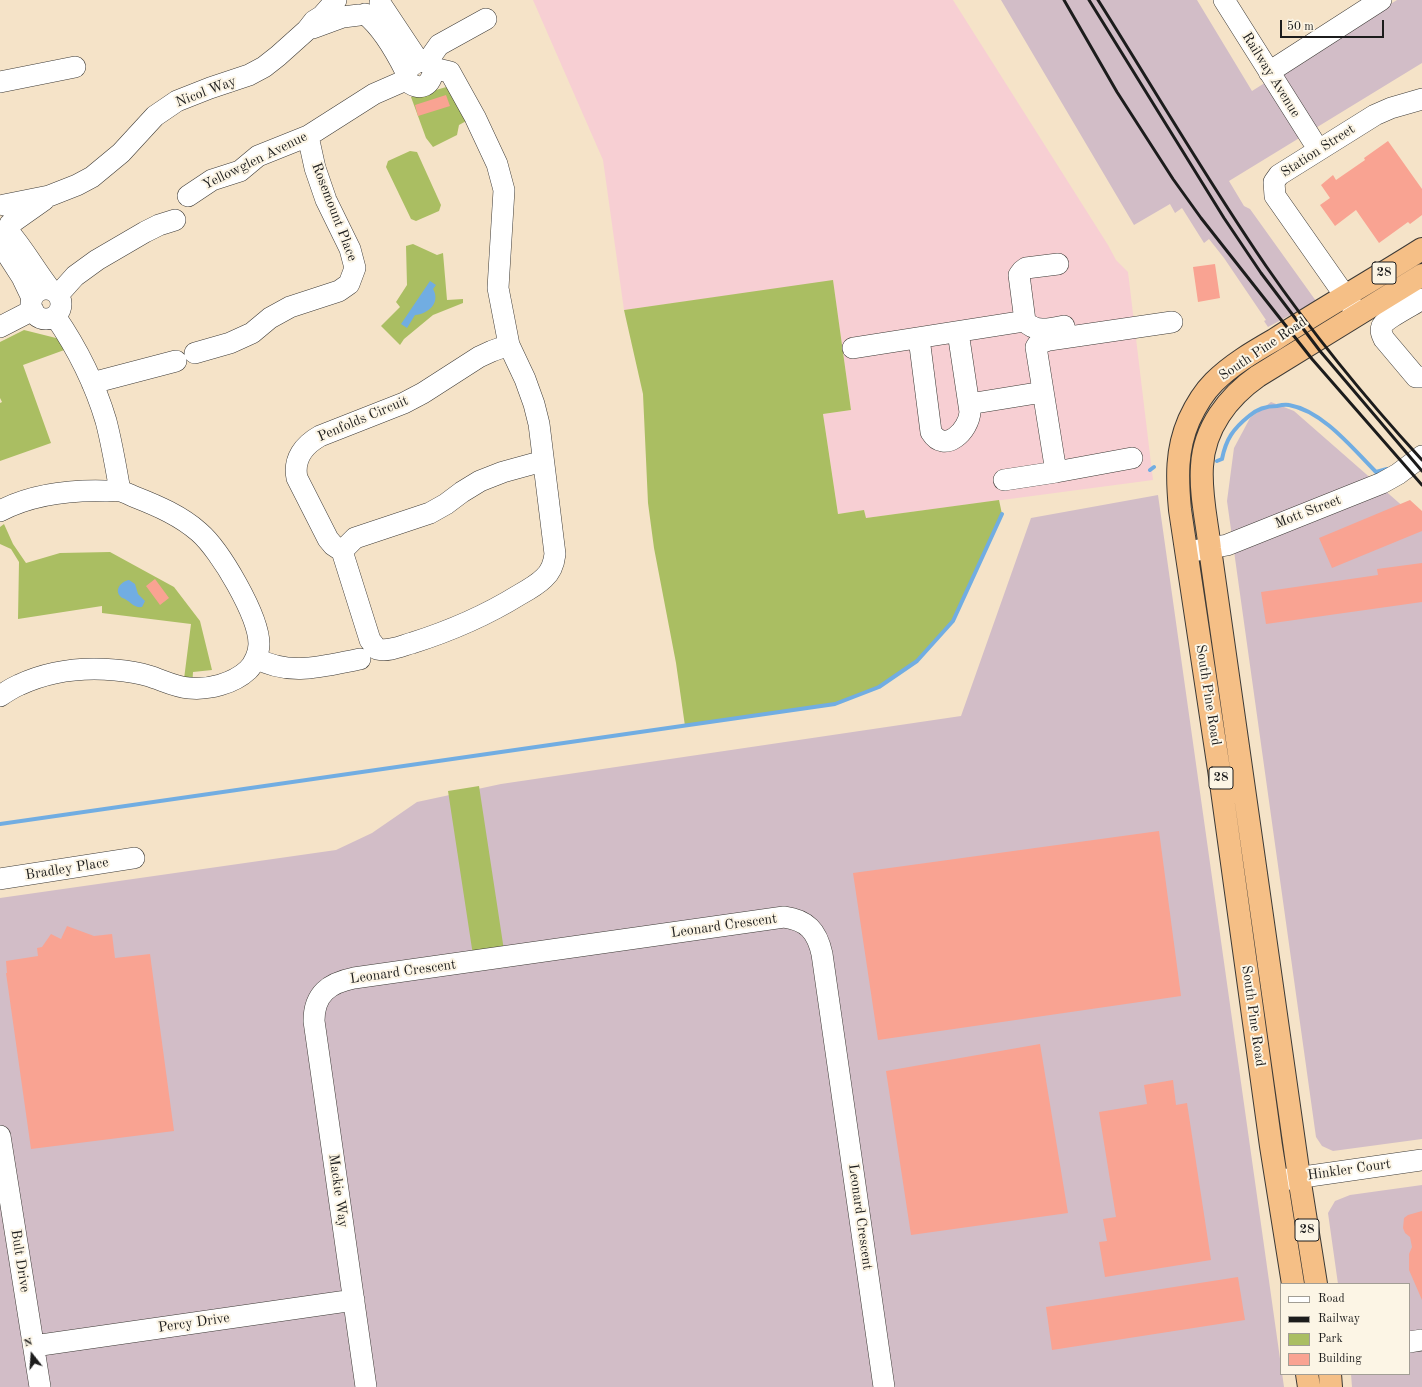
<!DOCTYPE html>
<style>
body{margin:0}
#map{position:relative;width:1422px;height:1387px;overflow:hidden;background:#f5e3c8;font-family:"Old Standard TT",serif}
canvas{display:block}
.legend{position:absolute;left:1280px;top:1283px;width:130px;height:92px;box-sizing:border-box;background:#fcf5e5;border:1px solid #a29e95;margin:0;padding:5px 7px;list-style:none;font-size:12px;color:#1c1c1c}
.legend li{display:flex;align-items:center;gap:8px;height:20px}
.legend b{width:20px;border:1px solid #a29e95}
.north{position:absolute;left:12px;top:1335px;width:40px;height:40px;-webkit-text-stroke:3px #fcf5e5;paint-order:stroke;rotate:343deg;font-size:11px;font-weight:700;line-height:16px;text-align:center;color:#1c1c1c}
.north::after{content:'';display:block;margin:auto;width:14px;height:18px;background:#1c1c1c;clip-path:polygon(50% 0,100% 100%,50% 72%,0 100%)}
.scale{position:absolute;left:1280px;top:20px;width:104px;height:18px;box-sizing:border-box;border:2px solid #1c1c1c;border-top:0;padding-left:5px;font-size:12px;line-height:14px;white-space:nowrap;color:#1c1c1c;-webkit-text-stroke:3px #fcf5e5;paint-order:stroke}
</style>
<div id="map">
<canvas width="1422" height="1387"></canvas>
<ul class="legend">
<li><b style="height:5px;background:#fff"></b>Road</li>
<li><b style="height:5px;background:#1c1c1c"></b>Railway</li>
<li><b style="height:11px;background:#aabe62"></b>Park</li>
<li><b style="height:11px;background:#f9a392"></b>Building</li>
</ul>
<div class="north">N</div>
<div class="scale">50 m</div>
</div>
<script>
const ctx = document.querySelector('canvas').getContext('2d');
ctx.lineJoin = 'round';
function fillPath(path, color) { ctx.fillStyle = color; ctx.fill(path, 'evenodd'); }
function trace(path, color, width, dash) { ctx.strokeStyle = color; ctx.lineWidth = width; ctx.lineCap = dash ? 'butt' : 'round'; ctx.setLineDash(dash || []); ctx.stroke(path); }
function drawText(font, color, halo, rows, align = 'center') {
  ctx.font = font + ' "Old Standard TT",serif'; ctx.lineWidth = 4; ctx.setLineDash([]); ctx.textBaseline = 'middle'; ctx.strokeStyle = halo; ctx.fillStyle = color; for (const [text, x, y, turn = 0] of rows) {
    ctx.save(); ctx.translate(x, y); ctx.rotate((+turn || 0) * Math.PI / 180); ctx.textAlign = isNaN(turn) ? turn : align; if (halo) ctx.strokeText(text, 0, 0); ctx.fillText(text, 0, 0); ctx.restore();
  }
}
fillPath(new Path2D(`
 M 533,0 L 953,0 L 1108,245 L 1116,260 L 1128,272 L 1153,480 L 866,518 L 864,510 L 838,514 L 823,414 L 851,410 L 833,281 L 624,310 L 603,160 Z`), '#f7cfd3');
fillPath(new Path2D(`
 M 1001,0 L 1197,0 L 1252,91 L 1397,0 L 1422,0 L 1422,63 L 1229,181 L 1244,206 L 1250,209 L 1316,301 L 1268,327 L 1264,321 L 1266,320 L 1224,258 L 1209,239 L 1204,243 L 1182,208 L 1175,213 L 1170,204 L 1134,225 Z
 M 1271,402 L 1294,411 L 1422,523 L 1422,1139 L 1333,1151 L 1322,1146 L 1316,1137 L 1227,501 L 1234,448 L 1250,418 Z
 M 1158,495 L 1284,1387 L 0,1387 L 0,898 L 336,850 L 372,833 L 417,802 L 501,784 L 961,716 L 1031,518 Z
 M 1422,1185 L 1422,1387 L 1352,1387 L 1351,1374 L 1409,1374 L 1409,1284 L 1338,1284 L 1328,1213 L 1335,1201 L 1350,1195 Z`), '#d2bdc7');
fillPath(new Path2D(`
 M 450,86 L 468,120 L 459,125 L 457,135 L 433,147 L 426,138 L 411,97 Z
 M 410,151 L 417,152 L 441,205 L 439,211 L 416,221 L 411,219 L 386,167 L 388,161 Z
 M 413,244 L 437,255 L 443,253 L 447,300 L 463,299 L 463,303 L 433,315 L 404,339 L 400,345 L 381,326 L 400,307 L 396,302 L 407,285 L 406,246 Z
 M 833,280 L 851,410 L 823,414 L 838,514 L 864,510 L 866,518 L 999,500 L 1002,514 L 953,621 L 917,661 L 879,687 L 835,704 L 685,726 L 676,663 L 654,548 L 648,503 L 643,394 L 624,310 Z
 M 24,330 L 60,339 L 67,349 L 23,365 L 51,443 L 0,461 L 0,403 L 2,402 L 0,398 L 0,342 Z
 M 4,524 L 13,544 L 26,563 L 60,553 L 110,552 L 174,587 L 200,621 L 212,670 L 193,672 L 192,688 L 183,687 L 191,624 L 102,613 L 102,606 L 18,619 L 19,562 L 11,549 L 0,544 L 0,527 Z
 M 479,786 L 505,957 L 474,962 L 448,791 Z`), '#aabe62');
fillPath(new Path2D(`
 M 430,281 L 436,285 L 433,289 C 441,303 428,314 415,315 L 407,328 L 401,324 Z
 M 129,580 L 135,584 L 138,594 L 145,601 L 142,607 C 134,608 132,603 125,599 C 124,598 121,598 120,596 C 114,589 122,581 129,580 Z`), '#71ade2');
trace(new Path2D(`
 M 1217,461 L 1222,459 C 1226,439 1233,429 1249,416 C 1257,409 1266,406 1277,406 C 1281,405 1285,404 1289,405 C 1323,411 1353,449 1376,472 L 1387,469
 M 1150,470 L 1154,467
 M 0,824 L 835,704 L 879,687 L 917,661 L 953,621 L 1002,514`), '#71ade2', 4);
fillPath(new Path2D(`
 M 446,95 L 450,106 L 418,116 L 415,105 Z
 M 1388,141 L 1422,189 L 1422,215 L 1410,224 L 1408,222 L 1379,243 L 1356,210 L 1335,226 L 1320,205 L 1330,198 L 1321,185 L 1333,175 L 1336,180 L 1365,160 L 1364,158 Z
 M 1215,264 L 1220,298 L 1198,302 L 1193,267 Z
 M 1410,500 L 1422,511 L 1422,531 L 1332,568 L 1319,538 Z
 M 1422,563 L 1422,602 L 1266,624 L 1261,592 L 1378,575 L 1377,569 Z
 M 155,579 L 169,598 L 160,605 L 146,586 Z
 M 1159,831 L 1181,996 L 878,1040 L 853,873 Z
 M 67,926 L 94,936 L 112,934 L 115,958 L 150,954 L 174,1131 L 31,1149 L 6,973 L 7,973 L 6,961 L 38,956 L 37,948 L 42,947 L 51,934 L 61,939 Z
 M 1040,1044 L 1068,1213 L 911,1235 L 886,1071 Z
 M 1173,1080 L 1176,1105 L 1187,1103 L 1211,1260 L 1105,1277 L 1099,1242 L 1107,1241 L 1103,1219 L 1116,1217 L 1099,1112 L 1147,1104 L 1144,1085 Z
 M 1422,1211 L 1422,1300 L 1409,1270 L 1409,1254 L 1412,1247 L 1410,1237 L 1405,1233 L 1403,1228 L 1404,1218 L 1408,1215 Z
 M 1238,1277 L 1245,1320 L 1052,1350 L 1046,1307 Z`), '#f9a392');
const minor = new Path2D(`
 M 1224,0 L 1318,149
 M 380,3 L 414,54
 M 365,14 C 383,28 396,52 406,72
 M 313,28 L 343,17 L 359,15
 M 419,61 L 427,62 L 433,68 C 433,86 419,93 406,80 C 406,69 410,66 419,61 Z
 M 427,62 L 439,45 L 486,19
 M 433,68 L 450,72 L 475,117 L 497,164 L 504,190 L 498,288 L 509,345 L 525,379 L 534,404 L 539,424 L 555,554 C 554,563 552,571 544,578 C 537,585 528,590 519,595 C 485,616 450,631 412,643 C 401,646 389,652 377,649 L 370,640 L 342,551 L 333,545 L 328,539 L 297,478 C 293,459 304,445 320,436 L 404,403 L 423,393 L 479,357 L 492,351 L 509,345
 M 1269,72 L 1381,0
 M 0,82 L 75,67
 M 188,196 L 212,180 L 240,171 L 258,156 L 308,136 L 374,94 L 406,80
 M 4,205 L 49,196 L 77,185 L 92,177 L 121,153 L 155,116 L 177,101 L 210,88 L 249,75 L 264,67 L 278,56 L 307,30 L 314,21 L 322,16 L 336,0
 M 10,224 L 44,200
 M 8,231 C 24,249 35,270 50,289
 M 0,243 L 22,277 L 32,298
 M 1058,264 L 1026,268 L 1022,271 L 1019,275 L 1025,321 C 1035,333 1050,329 1064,326
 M31 304a15 15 0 1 1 30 0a15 15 0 1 1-30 0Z
 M 58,295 L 75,276 L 97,260 L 145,232 L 159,225 L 175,220
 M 1422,299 C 1415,304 1383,320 1382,326 C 1380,331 1382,335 1384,339 L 1416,377 L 1422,377
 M 1355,310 L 1275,196 L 1274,182 L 1279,175 L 1375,115 L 1391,108 L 1422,99
 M 55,316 C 77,348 95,384 106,421 C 112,444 116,468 120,491
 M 0,327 L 33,310
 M 919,338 L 931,432 C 945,455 969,430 970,412 L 958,332
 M 853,348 L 1025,321
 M 195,353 L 230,343 L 252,333 L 270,318 L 290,307 L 339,291 L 349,284 L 355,268 L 350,249 L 326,200 L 315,168 L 308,136
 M 92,383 L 176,361
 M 969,404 L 1043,392
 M 1132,458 L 1056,472 L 1036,347 L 1038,344 L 1049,340 L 1172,322
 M 1004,480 L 1056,472
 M 0,511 C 31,495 70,490 105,491 C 110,491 116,490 120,491 C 125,492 130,495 135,497 C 158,506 181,516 199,532 C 220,550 259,616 259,644 C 259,653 254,664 248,670 C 233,684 208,690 189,688 C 175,687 162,680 149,676 C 139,673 126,671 115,670 C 83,667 49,671 19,685 C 12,688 6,692 0,696
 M 342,551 L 355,538 L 430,513 L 446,504 L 462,492 L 480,481 L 503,472 L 543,461
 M 1187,552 L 1227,545 L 1382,483 L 1398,474 L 1422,456
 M 256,658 C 290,677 324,666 360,659
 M 0,879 L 134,858
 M 0,1136 L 40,1387
 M 1282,1180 L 1422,1160
 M 1409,1342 L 1422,1340
 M 34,1346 L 354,1300
 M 366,1387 L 314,1021 C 314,994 329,983 354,978 L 784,917 C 807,920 817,931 822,954 L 884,1387`);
const highway = new Path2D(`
 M 1293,1284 L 1271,1146 L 1221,783 L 1180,510 C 1177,478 1176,450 1189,420 C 1195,407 1204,392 1214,382 C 1231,365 1253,352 1274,340 C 1322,309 1373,280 1422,249
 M 1316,1284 L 1299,1177 L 1210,549 C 1207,522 1200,494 1202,466 C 1204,428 1228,397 1258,376 L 1422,275
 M 1307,1374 L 1309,1387
 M 1330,1374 L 1331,1387`);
trace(minor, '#3d3a36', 22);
trace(highway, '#3d3a36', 24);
trace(minor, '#fff', 21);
trace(highway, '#f5bf86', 22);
trace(new Path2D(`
 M 1064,0 L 1117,92 L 1173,179 L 1201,218 L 1312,359 L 1422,485
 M 1089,0 L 1224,218 L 1261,273 L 1320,351 L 1422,471
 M 1098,0 C 1154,89 1207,180 1266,266 C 1313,334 1366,399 1422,460`), '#1c1c1c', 3);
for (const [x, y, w] of [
 [1384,273,24],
 [1221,778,24],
 [1307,1230,24]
]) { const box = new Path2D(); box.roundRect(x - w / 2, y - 11, w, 22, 3); ctx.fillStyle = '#fcf5e5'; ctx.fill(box); trace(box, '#1c1c1c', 1); }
drawText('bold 13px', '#1c1c1c', null, [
 ["28",1384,273],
 ["28",1221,778],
 ["28",1307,1230]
]);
drawText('14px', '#1c1c1c', '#fcf5e5', [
 ["Railway Avenue",1271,75,58],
 ["Nicol Way",206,92,-21],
 ["Station Street",1318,151,-33],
 ["Yellowglen Avenue",255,161,-26],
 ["Rosemount Place",334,212,69],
 ["South Pine Road",1263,349,-34],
 ["Penfolds Circuit",363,419,-23],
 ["Mott Street",1308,512,-21],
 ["South Pine Road",1208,695,81],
 ["Bradley Place",67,869,-9],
 ["Leonard Crescent",724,926,-8],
 ["Leonard Crescent",403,972,-8],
 ["South Pine Road",1253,1016,82],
 ["Hinkler Court",1349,1170,-8],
 ["Mackie Way",338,1191,82],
 ["Leonard Crescent",860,1217,82],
 ["Bult Drive",20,1261,81],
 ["Percy Drive",194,1323,-8]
]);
</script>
